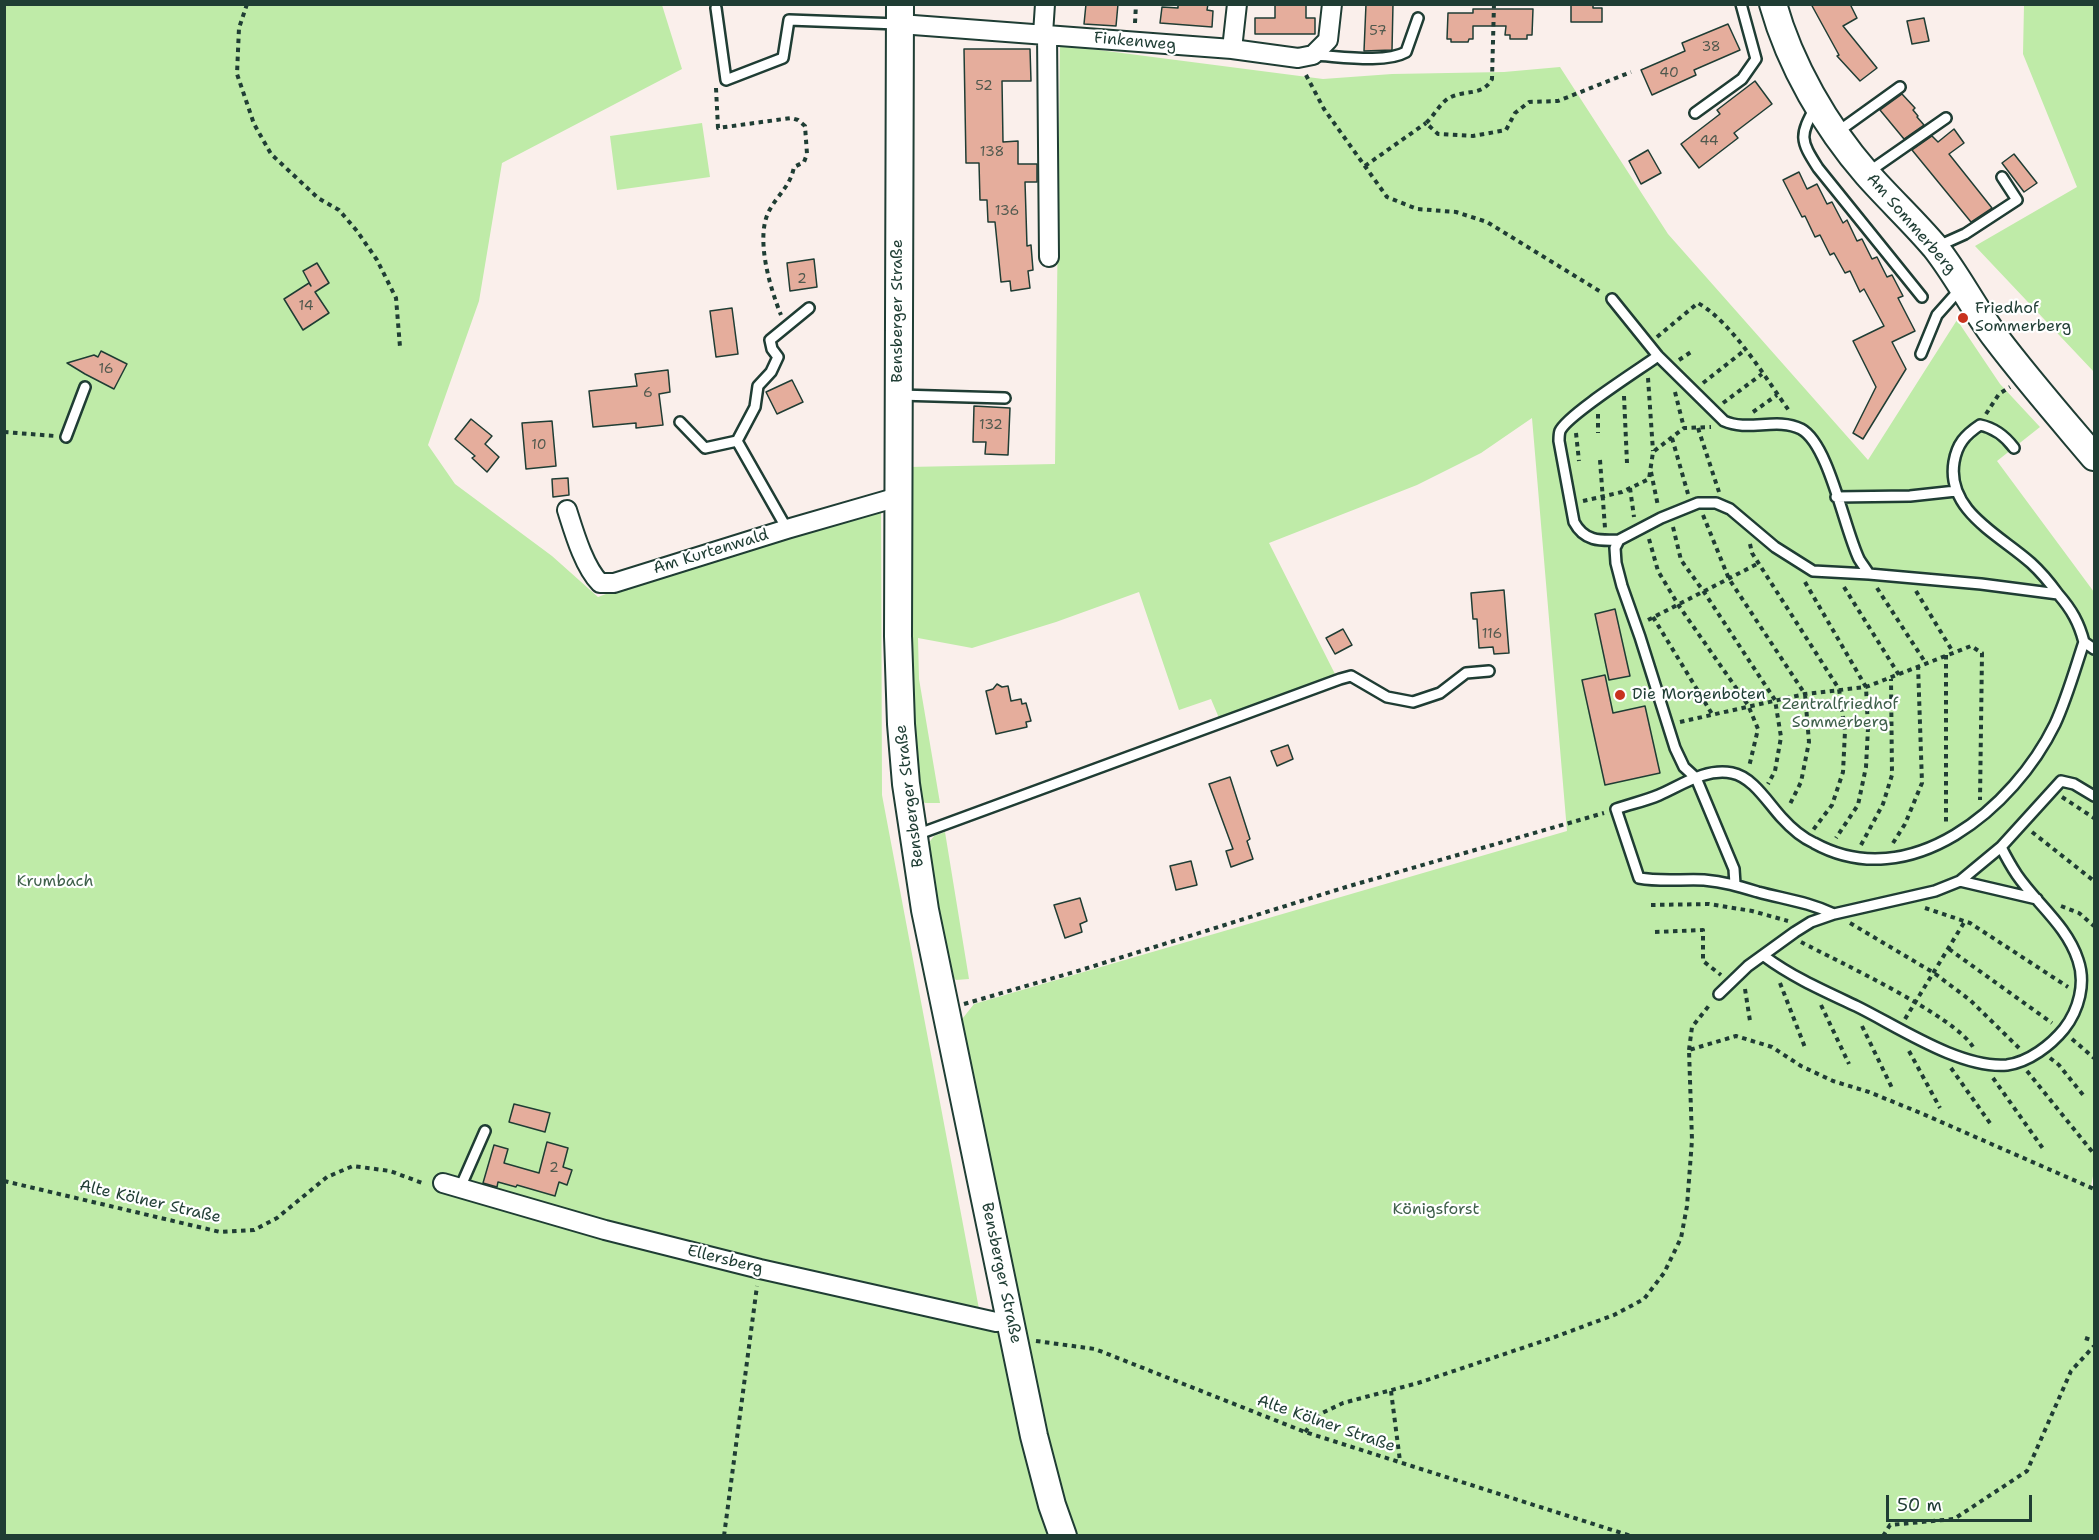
<!DOCTYPE html>
<meta charset="utf-8">
<style>
body{margin:0}
#map{position:relative;width:2099px;height:1540px;overflow:hidden;background:#faefeb;font-family:"Shantell Sans",sans-serif}
canvas{display:block}
.frame{position:absolute;inset:0;border:6px solid #1f3d34;pointer-events:none}
.scale{position:absolute;left:1886px;top:1495px;width:146px;height:27px;box-sizing:border-box;border:3px solid #1f3d34;border-top:0;padding-left:8px;font-size:18px;line-height:21px;white-space:nowrap;color:#1f3d34;-webkit-text-stroke:4px #fff;paint-order:stroke}
</style>
<div id="map">
<canvas width="2099" height="1540"></canvas>
<div class="frame"></div>
<div class="scale">50 m</div>
</div>
<script>
const ctx = document.querySelector('canvas').getContext('2d');
ctx.lineJoin = 'round';
function fillPath(path, color) { ctx.fillStyle = color; ctx.fill(path, 'evenodd'); }
function trace(path, color, width, dash) { ctx.strokeStyle = color; ctx.lineWidth = width; ctx.lineCap = dash ? 'butt' : 'round'; ctx.setLineDash(dash || []); ctx.stroke(path); }
function drawText(font, color, halo, rows, align = 'center') {
  ctx.font = font + ' "Shantell Sans",sans-serif'; ctx.lineWidth = 4.5; ctx.setLineDash([]); ctx.textBaseline = 'middle'; ctx.strokeStyle = halo; ctx.fillStyle = color; for (const [text, x, y, turn = 0] of rows) {
    ctx.save(); ctx.translate(x, y); ctx.rotate((+turn || 0) * Math.PI / 180); ctx.textAlign = isNaN(turn) ? turn : align; if (halo) ctx.strokeText(text, 0, 0); ctx.fillText(text, 0, 0); ctx.restore();
  }
}
fillPath(new Path2D(`
 M 5,5 L 662,5 L 682,69 L 502,163 L 479,301 L 428,445 L 455,484 L 552,556 L 598,597 L 808,518 L 881,501 L 882,795 L 979,1309 L 1020,1320 L 959,1023 L 974,1004 L 1567,831 L 1532,418 L 1481,453 L 1417,485 L 1269,543 L 1335,674 L 1219,718 L 1211,699 L 1179,710 L 1139,592 L 1056,622 L 972,648 L 918,638 L 919,679 L 940,803 L 925,803 L 919,799 L 911,714 L 908,467 L 1055,464 L 1060,45 L 1323,79 L 1392,74 L 1504,72 L 1560,67 L 1668,234 L 1868,460 L 1957,320 L 2000,384 L 2040,427 L 1997,461 L 2094,592 L 2094,1171 L 2091,1186 L 2094,1186 L 2094,1535 L 5,1536 Z
 M 2024,5 L 2094,5 L 2094,372 L 1975,246 L 2077,187 L 2023,54 Z
 M 702,123 L 710,177 L 617,190 L 610,136 Z
 M 945,832 L 969,979 L 956,980 L 950,974 L 924,849 L 934,836 Z`), '#bfeba8');
const building = new Path2D(`
 M 1086,4 L 1118,4 L 1116,26 L 1084,24 Z
 M 1178,4 L 1208,4 L 1207,10 L 1213,11 L 1212,27 L 1160,23 L 1162,7 L 1178,8 Z
 M 1275,4 L 1306,4 L 1306,18 L 1315,18 L 1315,34 L 1255,34 L 1255,18 L 1275,18 Z
 M 1366,4 L 1393,4 L 1392,50 L 1364,51 Z
 M 1571,4 L 1593,4 L 1593,8 L 1602,8 L 1602,22 L 1571,22 Z
 M 1811,4 L 1850,4 L 1857,18 L 1843,26 L 1877,68 L 1860,81 L 1837,56 L 1839,55 Z
 M 1473,9 L 1533,9 L 1532,35 L 1527,35 L 1527,39 L 1510,39 L 1510,35 L 1505,35 L 1506,26 L 1473,26 L 1473,39 L 1469,39 L 1468,42 L 1451,42 L 1451,39 L 1447,39 L 1448,13 L 1473,13 Z
 M 1924,18 L 1929,41 L 1912,44 L 1907,21 Z
 M 1728,24 L 1740,50 L 1694,70 L 1696,75 L 1652,95 L 1641,70 L 1685,51 L 1682,43 Z
 M 964,49 L 1030,49 L 1031,81 L 1002,81 L 1003,142 L 1018,141 L 1018,164 L 1037,164 L 1037,182 L 1025,182 L 1027,246 L 1031,245 L 1033,270 L 1028,271 L 1030,288 L 1011,291 L 1010,281 L 1001,282 L 995,222 L 988,222 L 987,200 L 980,200 L 979,163 L 966,163 Z
 M 1755,81 L 1772,104 L 1734,133 L 1738,138 L 1699,168 L 1681,144 L 1720,114 L 1717,110 Z
 M 1902,94 L 1915,108 L 1913,110 L 1918,116 L 1917,117 L 1924,125 L 1904,139 L 1880,110 Z
 M 1954,129 L 1964,143 L 1949,154 L 1992,208 L 1971,222 L 1912,150 L 1932,136 L 1938,142 Z
 M 1648,150 L 1661,173 L 1641,184 L 1629,161 Z
 M 2014,154 L 2037,183 L 2024,192 L 2002,163 Z
 M 1799,172 L 1807,189 L 1817,184 L 1827,204 L 1832,202 L 1843,223 L 1847,220 L 1857,241 L 1862,239 L 1872,259 L 1877,257 L 1887,277 L 1892,275 L 1903,296 L 1898,298 L 1915,331 L 1892,342 L 1906,369 L 1863,439 L 1853,433 L 1876,387 L 1853,341 L 1884,326 L 1864,289 L 1860,292 L 1850,271 L 1845,273 L 1834,253 L 1830,255 L 1820,235 L 1815,237 L 1805,216 L 1802,217 L 1783,180 Z
 M 814,259 L 817,287 L 790,291 L 787,263 Z
 M 317,263 L 329,283 L 315,292 L 329,313 L 303,330 L 284,299 L 309,283 L 311,286 L 303,271 Z
 M 732,308 L 738,354 L 716,357 L 710,311 Z
 M 101,351 L 127,364 L 114,389 L 85,374 L 67,363 L 94,355 L 98,357 Z
 M 668,370 L 670,392 L 659,394 L 663,425 L 636,428 L 636,423 L 593,427 L 589,391 L 637,386 L 635,374 Z
 M 792,380 L 803,402 L 777,414 L 766,392 Z
 M 974,406 L 1010,408 L 1008,455 L 985,454 L 986,442 L 973,442 Z
 M 471,419 L 492,436 L 485,444 L 499,457 L 487,472 L 472,458 L 475,456 L 455,439 Z
 M 552,421 L 556,466 L 526,469 L 522,423 Z
 M 568,478 L 569,495 L 553,497 L 552,479 Z
 M 1504,590 L 1509,653 L 1494,654 L 1493,647 L 1479,648 L 1477,619 L 1473,619 L 1471,593 Z
 M 1615,609 L 1630,676 L 1609,680 L 1595,614 Z
 M 1343,629 L 1352,645 L 1335,654 L 1326,638 Z
 M 1605,675 L 1613,713 L 1645,706 L 1660,773 L 1605,785 L 1582,680 Z
 M 997,684 L 1002,687 L 1008,686 L 1011,701 L 1021,699 L 1022,704 L 1026,703 L 1031,721 L 1026,722 L 1027,727 L 996,734 L 986,691 L 993,689 Z
 M 1288,745 L 1293,759 L 1277,766 L 1271,751 Z
 M 1230,777 L 1250,839 L 1247,841 L 1253,859 L 1231,867 L 1226,851 L 1233,849 L 1209,784 Z
 M 1191,861 L 1197,885 L 1176,890 L 1170,866 Z
 M 1080,898 L 1087,921 L 1080,924 L 1082,932 L 1065,938 L 1054,905 Z
 M 514,1104 L 550,1113 L 545,1132 L 509,1122 Z
 M 547,1142 L 568,1148 L 563,1167 L 572,1170 L 567,1185 L 559,1182 L 555,1196 L 517,1185 L 516,1187 L 498,1182 L 497,1187 L 483,1183 L 494,1145 L 508,1149 L 504,1163 L 539,1173 Z`);
fillPath(building, '#e5ad9c');
trace(building, '#1f3d34', 1.5);
const lane = new Path2D(`
 M 716,8 L 726,80 L 783,58 L 789,20 L 898,24
 M 1313,55 C 1338,56 1385,64 1406,52 L 1418,18
 M 1816,106 C 1799,136 1800,140 1818,168 L 1922,297
 M 1695,113 L 1742,79 L 1756,59 L 1741,4
 M 1836,133 L 1900,87
 M 1867,173 L 1946,118
 M 1936,247 L 1965,234 L 2017,200 L 2002,177
 M 1612,299 L 1658,356 L 1724,421 C 1748,432 1777,417 1801,429 C 1829,444 1844,528 1859,559 C 1862,564 1866,569 1869,574 L 1981,584 L 2058,594 C 2072,610 2079,623 2084,642 L 2094,649
 M 1921,354 L 1937,315 L 1962,287
 M 899,395 L 1005,398
 M 680,422 L 705,448 L 737,441
 M 66,437 L 85,387
 M 2014,448 C 2005,436 1995,428 1980,425 C 1965,435 1957,444 1954,462 C 1946,511 2000,535 2031,563 C 2042,573 2050,583 2058,594
 M 1836,497 L 1910,496 L 1956,491
 M 787,529 L 737,441 L 755,407 L 758,386 L 771,372 L 778,357 L 772,349 L 770,340 L 809,308
 M 1619,540 C 1599,541 1584,541 1574,522 L 1559,441 C 1559,438 1559,434 1560,431 C 1567,415 1640,369 1658,356
 M 916,835 L 1340,679 L 1351,676 L 1387,697 L 1413,702 L 1440,693 L 1466,673 L 1489,671
 M 1960,881 L 2037,899
 M 1735,884 L 1734,869 L 1696,778 L 1684,767 L 1675,748 L 1640,637 L 1622,586 L 1616,563 L 1615,548 L 1619,540 L 1661,518 L 1698,503 L 1716,503 L 1730,509 L 1775,547 L 1813,571 L 1869,574
 M 1834,914 C 1809,902 1784,899 1758,892 C 1738,886 1725,882 1704,880 C 1682,879 1660,882 1639,878 L 1616,809 C 1630,804 1645,801 1659,795 C 1682,785 1705,768 1732,773 C 1753,777 1768,803 1782,818 C 1791,828 1801,837 1814,843 C 1910,896 2014,808 2055,724 C 2067,698 2075,669 2084,642
 M 1764,956 C 1792,977 1824,991 1856,1006 C 1897,1026 1960,1069 2007,1065 C 2029,1062 2051,1045 2064,1029 C 2079,1010 2086,983 2078,960 C 2067,926 2037,904 2017,875 C 2011,866 2006,857 2001,847
 M 1719,994 L 1748,966 L 1795,932 L 1811,922 L 1834,914 L 1935,891 L 1960,881 L 2001,847 L 2061,781 L 2074,784 L 2094,796
 M 460,1188 L 485,1131`);
const street = new Path2D(`
 M 900,24 L 1232,49 L 1298,58 L 1313,55 L 1328,40 L 1332,4
 M 1043,34 L 1045,4
 M 1047,34 L 1049,257
 M 1232,49 L 1237,4
 M 567,510 C 574,532 584,567 600,583 L 614,583 L 787,529 L 898,497
 M 443,1183 L 605,1230 L 760,1269 L 996,1322 L 1010,1321`);
const secondary = new Path2D(`
 M 900,4 L 898,636 L 901,724 L 906,784 L 925,910 L 1034,1436 L 1052,1505 L 1063,1536
 M 1773,4 C 1790,65 1826,127 1867,174 C 1889,199 1914,222 1935,247 C 1958,276 1974,309 1996,338 C 2027,379 2061,418 2094,457`);
trace(lane, '#1f3d34', 14);
trace(street, '#1f3d34', 22);
trace(secondary, '#1f3d34', 30);
trace(new Path2D(`
 M 247,4 L 239,28 L 237,74 L 254,124 L 271,154 L 318,198 L 339,210 L 357,231 L 377,260 L 396,298 L 400,347
 M 1494,4 L 1492,79 C 1482,97 1465,89 1449,98 C 1440,103 1434,116 1426,123 L 1438,134 L 1473,136 L 1506,130 L 1515,113 L 1529,102 L 1558,101 L 1631,72
 M 1135,23 L 1136,4
 M 1306,75 L 1324,109 L 1387,197 L 1417,209 L 1456,212 L 1487,222 L 1601,292
 M 716,88 L 718,128 L 791,118 L 798,120 L 805,126 L 807,154 L 804,162 L 794,167 C 790,187 778,194 769,211 C 755,238 770,288 781,315
 M 1365,166 L 1426,123
 M 1657,337 L 1698,303 C 1733,323 1766,379 1790,412
 M 1679,360 L 1691,352
 M 1648,378 L 1653,451
 M 1703,383 L 1745,350
 M 1675,392 L 1684,428
 M 1624,396 L 1627,463
 M 1723,403 L 1762,374
 M 1753,412 L 1777,395
 M 1598,414 L 1598,433
 M 1986,414 L 1999,394 L 2010,387
 M 1698,428 L 1719,492
 M 4,432 L 55,436
 M 1576,433 L 1579,461
 M 1672,438 L 1688,494
 M 1600,460 L 1605,528
 M 1651,472 L 1658,506
 M 1630,488 L 1634,517
 M 1583,501 L 1622,492 L 1649,479 L 1653,452 L 1684,428 L 1711,427
 M 1703,515 L 1729,579 L 1805,694 L 1809,742 L 1801,782 L 1789,806
 M 1673,527 L 1681,560 L 1704,592 L 1775,700 L 1781,737 L 1775,771 L 1768,784
 M 1649,539 L 1658,571 L 1679,606 L 1748,705 L 1758,729 L 1749,767
 M 1750,544 L 1752,553 L 1839,689 L 1845,731 L 1843,772 L 1832,805 L 1813,830
 M 1805,582 L 1866,687 L 1868,728 L 1866,767 L 1858,805 L 1836,838
 M 1844,587 L 1899,675
 M 1877,588 L 1925,662
 M 1916,591 L 1953,652
 M 1653,617 L 1712,714
 M 1648,620 L 1759,563
 M 1946,655 L 1946,826
 M 1680,722 L 1805,694 L 1866,687 L 1971,646 L 1982,653 L 1980,800
 M 2062,797 L 2094,818
 M 2032,832 L 2094,881
 M 1893,843 L 1905,824 L 1922,783 L 1918,665
 M 1861,845 L 1883,804 L 1892,775 L 1891,679
 M 1651,905 L 1709,904 L 1752,911 L 1788,921
 M 2061,906 L 2079,913 L 2094,926
 M 1925,908 L 1970,923 L 2068,987
 M 1850,923 L 1934,973 L 1970,1000 L 2019,1048
 M 1655,932 L 1703,930 L 1703,961 L 1721,975
 M 1801,942 C 1837,961 1955,1016 1973,1047
 M 1949,949 L 2052,1023
 M 1780,983 L 1806,1050
 M 1745,989 L 1750,1021
 M 964,1004 L 1081,970 L 1346,887 L 1604,813
 M 1821,1005 L 1849,1064
 M 1905,1019 L 1965,921
 M 1862,1026 L 1893,1090
 M 2072,1039 L 2094,1058
 M 1689,1050 L 1692,1027 L 1711,1003
 M 1909,1051 L 1940,1108
 M 2050,1058 L 2059,1065 L 2084,1096
 M 1951,1068 L 1992,1126
 M 2027,1071 L 2094,1154
 M 1993,1078 L 2044,1150
 M 4,1181 L 220,1232 L 254,1230 L 277,1218 L 327,1177 L 353,1166 L 390,1171 L 425,1184
 M 2085,1338 L 2094,1341
 M 1036,1341 L 1095,1349 L 1305,1432 L 1631,1536
 M 1391,1391 L 1400,1461
 M 1305,1432 L 1320,1414 L 1343,1403 L 1418,1383 L 1552,1338 L 1614,1315 L 1644,1299 L 1664,1273 L 1681,1238 L 1687,1206 L 1692,1140 L 1689,1050 L 1736,1036 L 1772,1047 L 1801,1066 L 1833,1081 L 1869,1092 L 1923,1114 L 2094,1189
 M 724,1536 L 757,1286
 M 1883,1536 L 1890,1525 L 1954,1519 L 2027,1471 L 2071,1371 L 2094,1346`), '#1f3d34', 4, [4.5, 4.5]);
trace(lane, '#fff', 9);
trace(street, '#fff', 18);
trace(secondary, '#fff', 26);
for (const [x, y, r, color] of [
 [1963,318,6,"#c8321e"],
 [1620,695,6,"#c8321e"]
]) { const dot = new Path2D(); dot.arc(x, y, r, 0, 2 * Math.PI); ctx.fillStyle = color; ctx.fill(dot); trace(dot, '#fff', 2); }
drawText('14px', '#50594e', null, [
 ["57",1378,31],
 ["38",1711,47],
 ["40",1669,73],
 ["52",984,86],
 ["44",1709,141],
 ["138",992,152],
 ["136",1007,211],
 ["2",802,279],
 ["14",306,306],
 ["16",106,369],
 ["6",648,393],
 ["132",991,425],
 ["10",539,445],
 ["116",1492,634],
 ["2",554,1168]
]);
drawText('16px', '#1f3d34', '#fff', [
 ["Finkenweg",1135,42,5],
 ["Am Sommerberg",1911,224,49],
 ["Bensberger Straße",898,311,-90],
 ["Am Kurtenwald",711,552,-17],
 ["Bensberger Straße",910,796,-97],
 ["Alte Kölner Straße",150,1202,13],
 ["Ellersberg",725,1260,14],
 ["Bensberger Straße",1001,1273,78],
 ["Alte Kölner Straße",1326,1424,19]
]);
drawText('16px', '#1f3d34', '#fff', [
 ["Friedhof",1975,309],
 ["Sommerberg",1975,327],
 ["Die Morgenboten",1632,695]
], 'left');
drawText('16px', '#3f604b', '#fff', [
 ["Zentralfriedhof",1840,705],
 ["Sommerberg",1840,723],
 ["Krumbach",55,882],
 ["Königsforst",1436,1210]
]);
</script>
